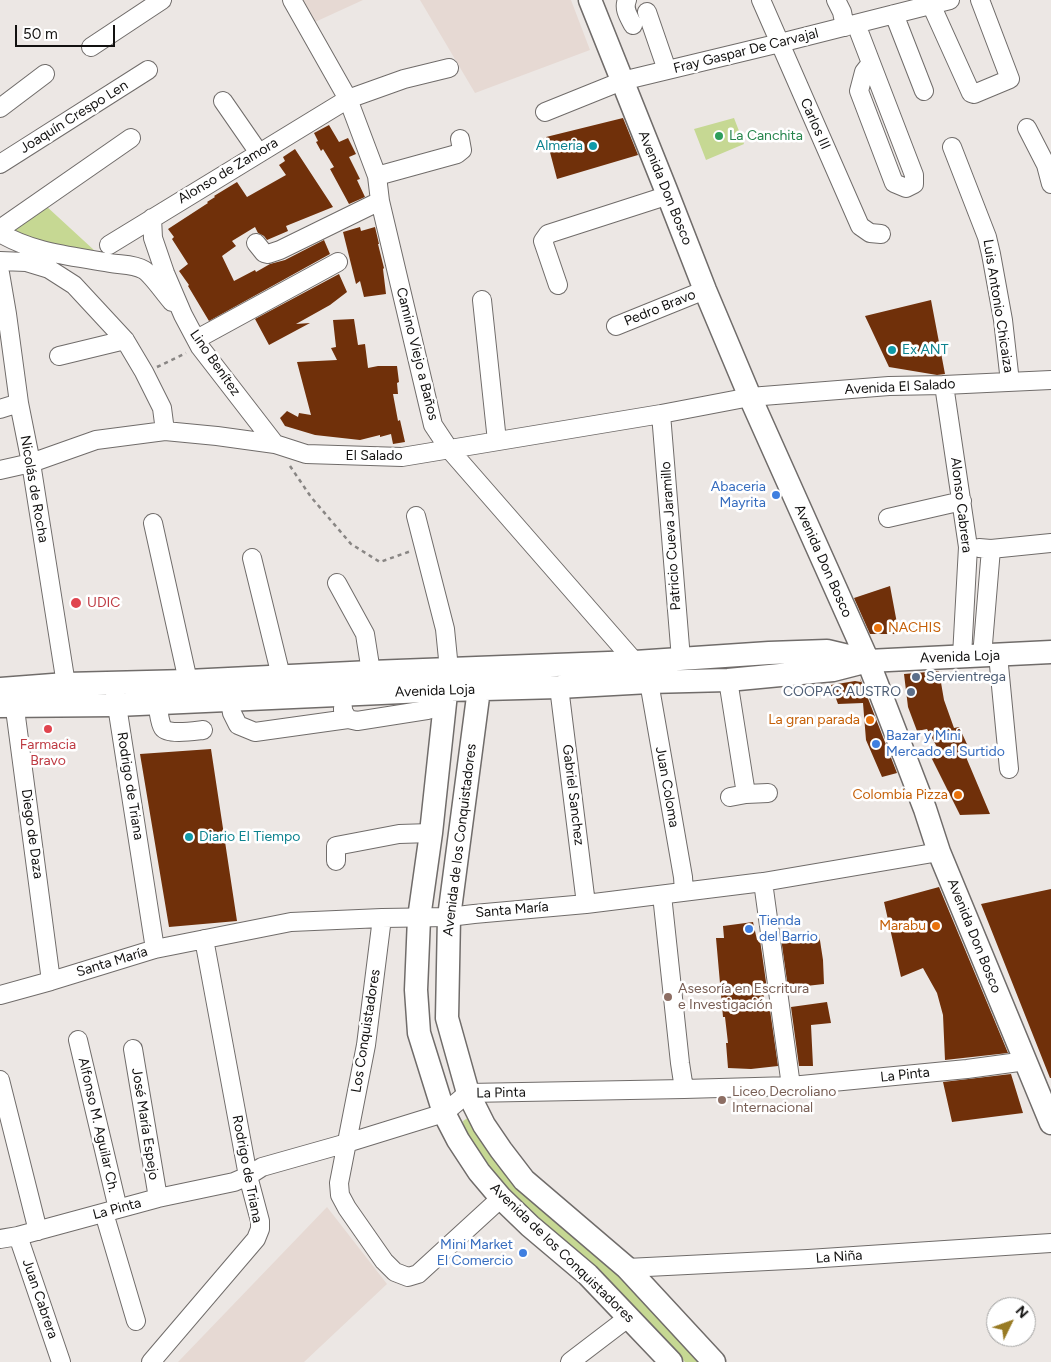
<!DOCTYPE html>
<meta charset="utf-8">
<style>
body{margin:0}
#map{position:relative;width:1051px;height:1362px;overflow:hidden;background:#ece7e4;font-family:Figtree,sans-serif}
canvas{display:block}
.north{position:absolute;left:986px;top:1297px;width:50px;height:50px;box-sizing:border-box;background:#fff;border:1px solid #a0a09f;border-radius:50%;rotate:48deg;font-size:14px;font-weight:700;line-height:20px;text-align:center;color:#121110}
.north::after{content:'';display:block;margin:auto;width:18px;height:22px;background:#987a23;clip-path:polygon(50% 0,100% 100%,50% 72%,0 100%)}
.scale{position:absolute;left:15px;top:25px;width:100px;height:22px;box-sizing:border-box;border:2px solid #121110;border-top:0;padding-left:6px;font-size:15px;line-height:18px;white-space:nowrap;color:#121110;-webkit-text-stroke:4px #fff;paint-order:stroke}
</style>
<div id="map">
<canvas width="1051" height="1362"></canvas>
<div class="north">N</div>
<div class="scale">50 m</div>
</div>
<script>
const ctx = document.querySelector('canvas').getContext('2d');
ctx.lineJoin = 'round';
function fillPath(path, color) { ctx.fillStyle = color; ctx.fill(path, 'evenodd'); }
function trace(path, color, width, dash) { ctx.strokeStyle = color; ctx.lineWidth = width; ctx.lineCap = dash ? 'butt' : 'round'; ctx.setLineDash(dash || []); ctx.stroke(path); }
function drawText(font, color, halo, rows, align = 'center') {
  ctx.font = font + ' Figtree,sans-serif'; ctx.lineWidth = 5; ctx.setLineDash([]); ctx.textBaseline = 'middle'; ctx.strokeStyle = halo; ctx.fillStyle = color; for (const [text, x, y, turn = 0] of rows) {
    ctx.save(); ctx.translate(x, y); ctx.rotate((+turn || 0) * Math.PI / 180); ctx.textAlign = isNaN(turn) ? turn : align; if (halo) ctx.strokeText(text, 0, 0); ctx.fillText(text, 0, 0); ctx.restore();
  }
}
fillPath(new Path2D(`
 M 303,0 L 363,0 L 315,22 Z
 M 420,0 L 571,0 L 590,50 L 475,93 Z
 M 327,1207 L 387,1284 L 304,1362 L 178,1362 Z`), '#e6d9d3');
fillPath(new Path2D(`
 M 734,118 L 744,144 L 706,160 L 694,129 Z
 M 45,205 L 95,251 L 45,245 L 7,232 Z
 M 469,1117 L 619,1274 L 701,1362 L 685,1362 L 611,1283 L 546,1226 L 518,1200 L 494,1173 L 464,1129 L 463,1121 Z`), '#c6d893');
fillPath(new Path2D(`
 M 623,118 L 638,155 L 557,179 L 546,137 Z
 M 329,125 L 339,142 L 348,138 L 356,154 L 349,157 L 360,179 L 357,180 L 365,197 L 349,204 L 330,169 L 334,167 L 323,149 L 321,151 L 316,142 L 318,141 L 314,133 Z
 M 295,149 L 333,207 L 286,226 L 288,231 L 267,240 L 264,236 L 258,233 L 255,227 L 232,241 L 236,246 L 222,256 L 234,281 L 255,270 L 256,272 L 270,264 L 285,260 L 324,240 L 330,254 L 209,321 L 188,286 L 189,285 L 179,271 L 188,264 L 172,239 L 174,237 L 168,229 L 208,203 L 207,202 L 215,197 L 214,196 L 237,182 L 247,197 L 286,175 L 279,165 L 285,161 L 283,157 Z
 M 360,227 L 361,231 L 375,227 L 379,244 L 378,244 L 384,268 L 383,269 L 386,294 L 364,297 L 360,281 L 356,284 L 343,232 Z
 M 339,274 L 347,292 L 330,305 L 296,324 L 310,323 L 269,345 L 255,319 Z
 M 931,300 L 945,374 L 937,375 L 889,367 L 865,316 Z
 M 354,319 L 358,345 L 365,344 L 368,368 L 378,366 L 397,366 L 399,382 L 397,383 L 398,394 L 393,394 L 398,421 L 400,420 L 405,442 L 393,444 L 391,434 L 380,437 L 380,435 L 360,440 L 315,435 L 285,426 L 280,418 L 287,411 L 298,417 L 299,413 L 311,415 L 297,362 L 337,360 L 331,348 L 336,347 L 333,320 Z
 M 890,586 L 899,634 L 870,634 L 854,598 Z
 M 939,671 L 944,700 L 954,728 L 959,727 L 972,755 L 966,757 L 990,814 L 960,815 L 928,751 L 937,747 L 927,729 L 917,731 L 908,707 L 904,674 Z
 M 860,678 L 897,773 L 882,777 L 866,740 L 863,703 L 838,704 L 831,685 L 855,681 L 861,682 Z
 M 211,749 L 237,921 L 169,927 L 140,754 Z
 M 939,887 L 1008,1053 L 945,1060 L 943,1015 L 937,993 L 923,968 L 901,977 L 884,902 Z
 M 1051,889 L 1051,1078 L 1050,1078 L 981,904 Z
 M 753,922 L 757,940 L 760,940 L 767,989 L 763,990 L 766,1010 L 770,1010 L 778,1066 L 751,1069 L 728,1068 L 726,1043 L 728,1043 L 725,1017 L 723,1017 L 716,938 L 724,938 L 723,926 Z
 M 819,934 L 823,960 L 824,984 L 788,988 L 781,938 Z
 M 827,1002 L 831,1023 L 811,1025 L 813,1066 L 799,1066 L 791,1007 Z
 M 1011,1074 L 1023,1113 L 952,1122 L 943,1082 Z`), '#70300a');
const minor = new Path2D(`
 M 292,0 L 348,99 L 377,176 L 380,201 L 433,425 L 449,449 L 635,662 L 649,682 L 683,877 L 684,892
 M 627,0 C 623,9 629,17 633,25
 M 761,0 L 860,226 L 870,233 L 881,234
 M 836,0 L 842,12 L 845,27
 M 929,0 L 971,93 L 974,94 L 1010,79 L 980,0
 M 647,12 L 667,70
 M 894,14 L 924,91
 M 856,24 L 914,175 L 914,184 L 906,188 L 894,183 L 859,91 L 864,72 L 871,63
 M 91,47 L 162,0
 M 223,101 L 259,153
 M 0,108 L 45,74
 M 545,112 L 622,81 L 780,43 L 950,0
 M 1027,128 L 1046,165 L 1051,184
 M 952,147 L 987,237 L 991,254 L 1003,320 L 1010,382
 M 0,164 L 148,70
 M 377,176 L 457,154 L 462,150 L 460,139
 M 152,218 L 153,238 L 165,273 L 183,315 L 200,347 L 275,444
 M 0,229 L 131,138
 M 0,233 C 33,253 73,256 110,263 C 121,265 134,264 144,270 C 152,275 164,293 172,302
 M 256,243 L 264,253 L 268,254 L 280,250 L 380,201
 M 109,245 L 348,99 L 404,79 L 449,68
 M 0,261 L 26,262 L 49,269 L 74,285 L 125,340 L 144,372 L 162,408 L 165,431
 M 0,273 L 7,314 L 19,403 L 31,463 L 68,697
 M 558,285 L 543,241 L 548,234 L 669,195
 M 482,300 L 497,441
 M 616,326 L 705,290
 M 197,339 L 338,262
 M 59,356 L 125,340
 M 944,385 L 968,547 L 962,656
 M 0,409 L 19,403
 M 661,414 L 681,659
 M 0,470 L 31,463 L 96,440 L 165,431 L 217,436 L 275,444 L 306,454 L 402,457 L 661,414 L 750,397 L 889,386 L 944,385 L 1051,380
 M 416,516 L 445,629 L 449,669
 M 888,518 L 962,501
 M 153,523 L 188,681
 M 979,548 L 991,549 L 1051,543
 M 252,558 L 281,676
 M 337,583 L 365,634 L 371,672
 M 998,655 L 1009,769
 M 982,656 L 991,549
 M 728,680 L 746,794 L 768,793
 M 559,687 L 586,904
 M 115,693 L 155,949
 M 13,694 L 51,981
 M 230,701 L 232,713 L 238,725 L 255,732 L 348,719
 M 157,704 C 159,710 159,722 163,728 C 168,735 194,731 203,730
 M 343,708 L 343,711 L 348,719 L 357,721 L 427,710 L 445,705
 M 730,797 L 746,794
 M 336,861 L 336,846 L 399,834 L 431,833
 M 763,882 L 791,1086
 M 662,895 L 680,1063 L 684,1089
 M 382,918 L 366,1045 L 339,1183 L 340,1195 L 347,1208 L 384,1261 L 395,1272 L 408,1277 L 418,1274 L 501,1198
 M 0,995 L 51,981 L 155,949 L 291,922 L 382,918 L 449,917 L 474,914 L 586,904 L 763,882 L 939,852
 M 78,1040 L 118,1209
 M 133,1049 L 158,1198
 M 0,1080 L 38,1231
 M 104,1213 L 136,1321
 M 18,1236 L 61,1362
 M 0,1239 L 18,1236 L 158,1198 L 234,1182 L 248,1176 L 262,1167 L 347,1143 L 444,1113 L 468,1093 L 684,1089 L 791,1086 L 967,1069 L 1026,1061
 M 627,1268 L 808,1259 L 1051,1243
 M 151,1362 L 256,1239 L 260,1229 L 260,1221 L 248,1176 L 204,939
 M 570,1362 L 629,1317`);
const major = new Path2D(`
 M 590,0 L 666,190 L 705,290 L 750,397 L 868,661 L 925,809 L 939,852 L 1051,1123
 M 481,674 L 449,917 L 447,1018 L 468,1093 L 484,1125 L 501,1150 L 524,1180 L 627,1268 L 714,1362
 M 448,675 L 431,833 L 419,918 L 416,990 L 419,1033 L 444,1113 L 458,1140 L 479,1172 L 501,1198 L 530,1226 L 588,1275 L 671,1362
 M 0,689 L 66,684 L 188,681 L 371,672 L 635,662 L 769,653 L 827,651 L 865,660
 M 0,706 L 117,705 L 447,690 L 559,687 L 649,682 L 728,680 L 833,670 L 868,661 L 1051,652`);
trace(minor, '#706c6a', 20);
trace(major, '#706c6a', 25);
trace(new Path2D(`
 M 157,367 L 186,353
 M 290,466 L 311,497 L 351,544 L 380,562 L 411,551`), '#898684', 2.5, [4, 4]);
trace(minor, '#fff', 18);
trace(major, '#fff', 22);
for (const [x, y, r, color] of [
 [719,136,5,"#2e9e5b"],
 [593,146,5,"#0f9aa8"],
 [892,350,5,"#0f9aa8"],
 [776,495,5,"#3f7fe0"],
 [76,603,6,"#e0444e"],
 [878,628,5,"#e8710a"],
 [916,677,5,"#5c6f8a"],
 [911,692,5,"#5c6f8a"],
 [870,720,5,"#e8710a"],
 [48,729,5,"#e0444e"],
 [876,744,5,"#3f7fe0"],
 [958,795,5,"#e8710a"],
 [189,837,5,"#0f9aa8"],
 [936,926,5,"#e8710a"],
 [749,929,5,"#3f7fe0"],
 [668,997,5,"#8d6e63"],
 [722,1100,5,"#8d6e63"],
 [523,1253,5,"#3f7fe0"]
]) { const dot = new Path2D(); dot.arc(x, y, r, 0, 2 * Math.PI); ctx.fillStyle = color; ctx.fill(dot); trace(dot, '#fff', 2); }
drawText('14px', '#121110', '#fff', [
 ["Fray Gaspar De Carvajal",746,51,-14],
 ["Joaquín Crespo Len",74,117,-32],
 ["Carlos III",815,124,66],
 ["Alonso de Zamora",228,171,-31],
 ["Avenida Don Bosco",665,188,68],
 ["Luis Antonio Chicaiza",998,306,81],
 ["Pedro Bravo",660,308,-22],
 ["Camino Viejo a Baños",417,354,76],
 ["Lino Benítez",215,363,55],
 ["Avenida El Salado",900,387,-3],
 ["El Salado",374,456],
 ["Nicolás de Rocha",34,489,80],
 ["Alonso Cabrera",961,505,83],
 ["Patricio Cueva Jaramillo",671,536,-94],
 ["Avenida Don Bosco",823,561,66],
 ["Avenida Loja",960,657,-2],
 ["Avenida Loja",435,691,-2],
 ["Rodrigo de Triana",130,786,81],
 ["Juan Coloma",667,787,80],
 ["Gabriel Sanchez",573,795,83],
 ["Diego de Daza",32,834,82],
 ["Avenida de los Conquistadores",460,840,-83],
 ["Santa María",512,910,-5],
 ["Avenida Don Bosco",974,936,68],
 ["Santa María",112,962,-17],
 ["Los Conquistadores",366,1031,-81],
 ["La Pinta",905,1075,-6],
 ["La Pinta",501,1093,-1],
 ["José María Espejo",145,1124,81],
 ["Alfonso M. Aguilar Ch.",98,1125,77],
 ["Rodrigo de Triana",247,1169,79],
 ["La Pinta",117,1209,-15],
 ["Avenida de los Conquistadores",562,1253,44],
 ["La Niña",839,1257,-4],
 ["Juan Cabrera",40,1299,71]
]);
drawText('14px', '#27864d', '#fff', [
 ["La Canchita",729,136]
], 'left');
drawText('14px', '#0d838f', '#fff', [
 ["Almeria",583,146,"right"],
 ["Ex ANT",902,350],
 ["Diario El Tiempo",199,837]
], 'left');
drawText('14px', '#366cbe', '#fff', [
 ["Abaceria",766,487],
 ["Mayrita",766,503],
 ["Bazar y Mini",886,736,"left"],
 ["Mercado el Surtido",886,752,"left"],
 ["Tienda",759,921,"left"],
 ["del Barrio",759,937,"left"],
 ["Mini Market",513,1245],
 ["El Comercio",513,1261]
], 'right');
drawText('14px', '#be3a42', '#fff', [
 ["UDIC",87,603],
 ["Farmacia",48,745,"center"],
 ["Bravo",48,761,"center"]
], 'left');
drawText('14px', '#c56008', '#fff', [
 ["NACHIS",888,628,"left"],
 ["La gran parada",860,720],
 ["Colombia Pizza",948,795],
 ["Marabu",926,926]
], 'right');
drawText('14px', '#4e5e75', '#fff', [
 ["Servientrega",926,677],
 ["COOPAC AUSTRO",901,692,"right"]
], 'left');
drawText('14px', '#785e54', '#fff', [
 ["Asesoría en Escritura",678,989],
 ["e Investigación",678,1005],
 ["Liceo Decroliano",732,1092],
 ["Internacional",732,1108]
], 'left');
</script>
